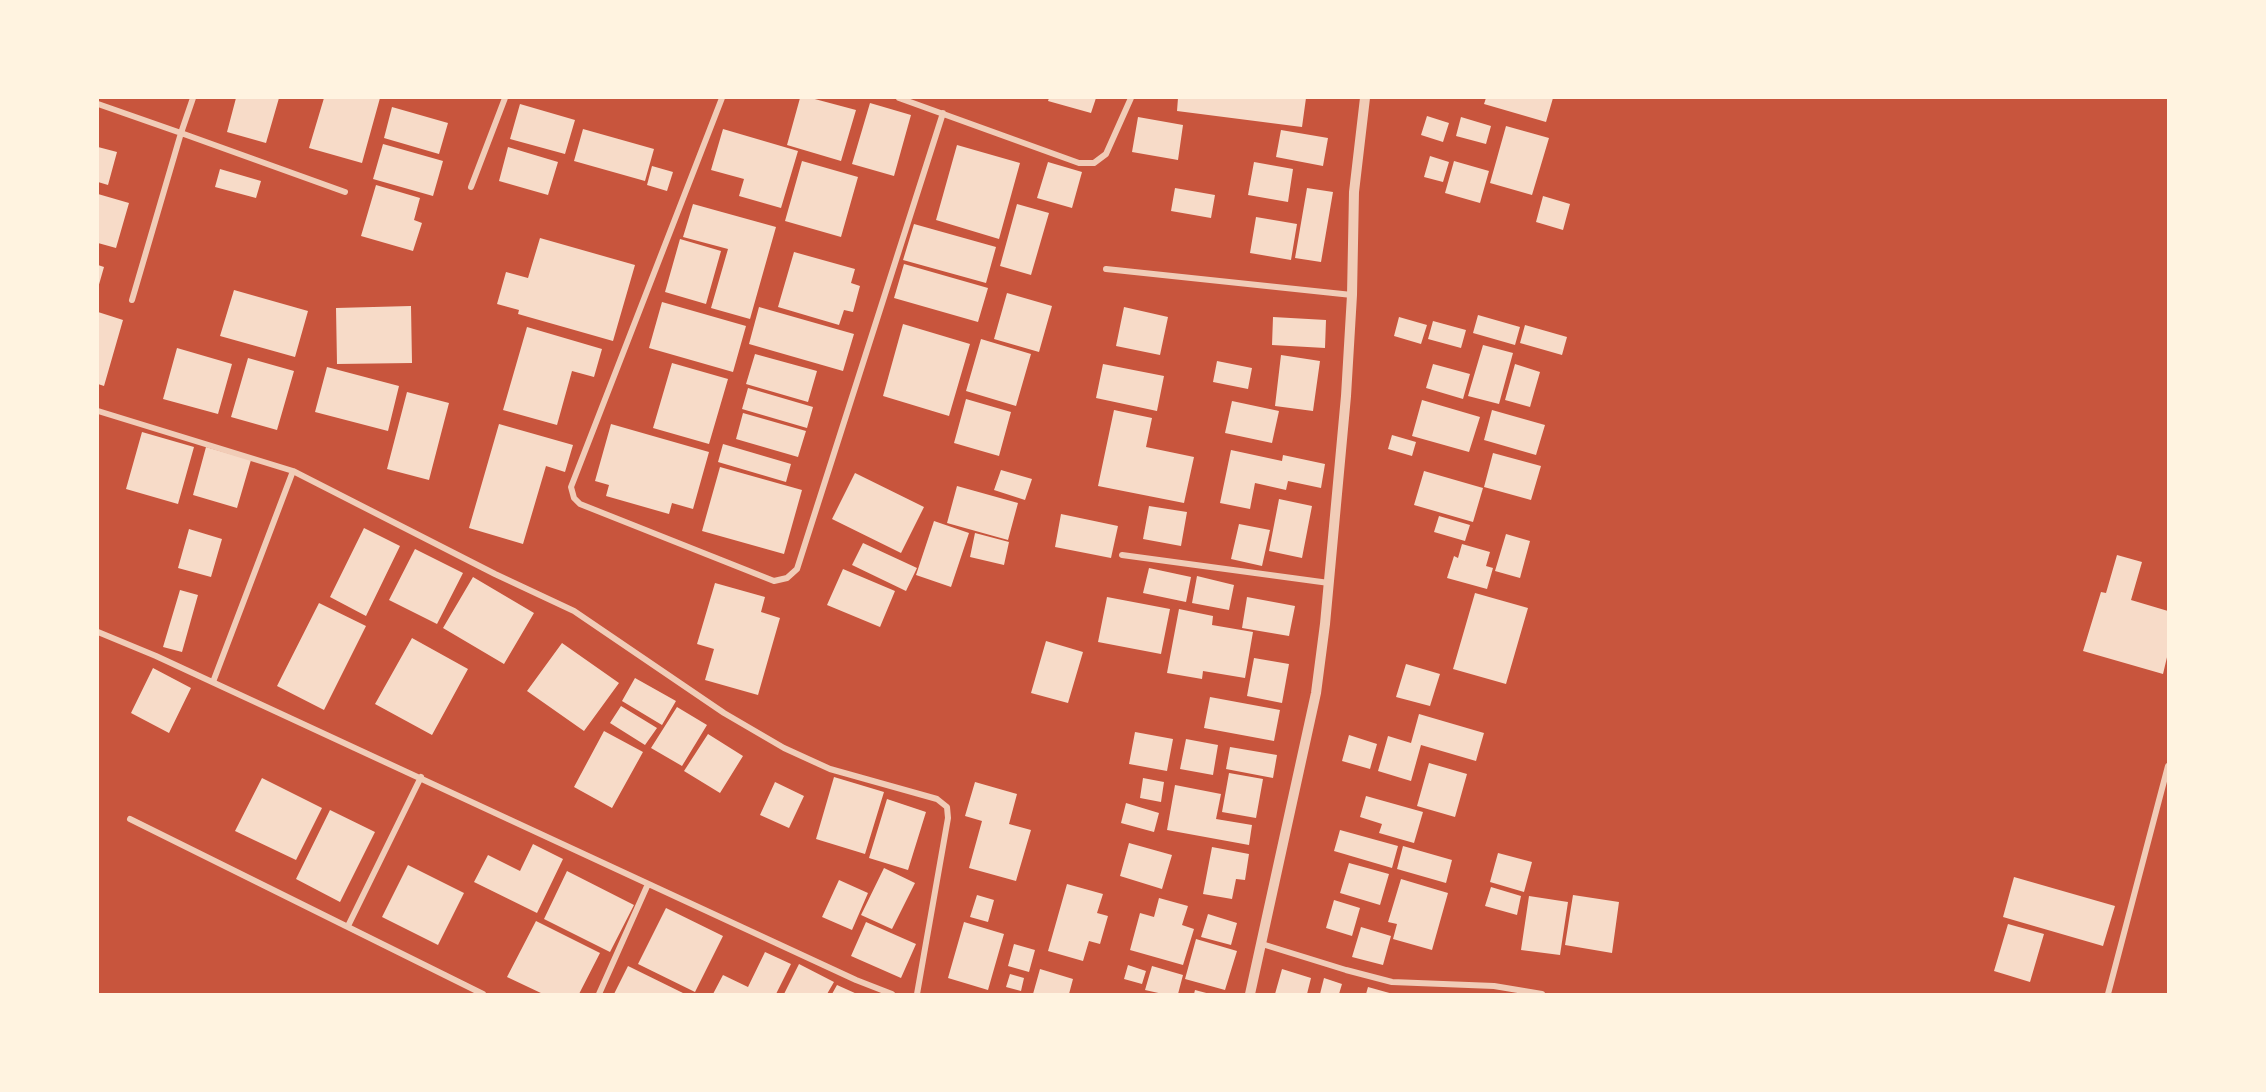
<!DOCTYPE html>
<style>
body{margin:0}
#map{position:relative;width:2266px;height:1092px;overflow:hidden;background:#c8553d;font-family:Montserrat,sans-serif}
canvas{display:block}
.frame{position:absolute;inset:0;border:99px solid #fff3e0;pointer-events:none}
</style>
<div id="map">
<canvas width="2266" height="1092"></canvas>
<div class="frame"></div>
</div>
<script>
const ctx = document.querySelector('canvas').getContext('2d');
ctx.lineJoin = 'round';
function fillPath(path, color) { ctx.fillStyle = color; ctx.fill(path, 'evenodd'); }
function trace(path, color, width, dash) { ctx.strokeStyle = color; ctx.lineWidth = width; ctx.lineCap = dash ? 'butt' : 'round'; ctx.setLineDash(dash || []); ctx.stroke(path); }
fillPath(new Path2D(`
 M 236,98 L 279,98 L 266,143 L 227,132 Z
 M 324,98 L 380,98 L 362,163 L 309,148 Z
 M 800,98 L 811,98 L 856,110 L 841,161 L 787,145 Z
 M 1049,98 L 1096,98 L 1091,113 L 1048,101 Z
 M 1178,98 L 1306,98 L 1302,127 L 1177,111 Z
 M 1486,98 L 1553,98 L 1546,122 L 1484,104 Z
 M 870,103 L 911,115 L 894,176 L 852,164 Z
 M 520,104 L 575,120 L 565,154 L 510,139 Z
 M 392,107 L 448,123 L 439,154 L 384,138 Z
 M 1427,116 L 1449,123 L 1443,142 L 1421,135 Z
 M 1138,117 L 1183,125 L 1178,160 L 1132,152 Z
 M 1461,117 L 1491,126 L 1486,144 L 1456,136 Z
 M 1506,126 L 1549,138 L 1532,195 L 1490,183 Z
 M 583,129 L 654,149 L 645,181 L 574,161 Z
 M 723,129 L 798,151 L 781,208 L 739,196 L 744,179 L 711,170 Z
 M 1281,130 L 1328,138 L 1323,166 L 1276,157 Z
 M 383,144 L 443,161 L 433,196 L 373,179 Z
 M 957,145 L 1020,163 L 999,239 L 936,220 Z
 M 98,147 L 117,152 L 108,185 L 98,182 Z
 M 508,147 L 558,162 L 548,195 L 499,181 Z
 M 1430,156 L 1449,162 L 1443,182 L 1424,177 Z
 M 802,161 L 858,177 L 841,237 L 785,221 Z
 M 1454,161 L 1489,171 L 1480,203 L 1445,193 Z
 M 1048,162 L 1082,172 L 1072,208 L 1037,198 Z
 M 1254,162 L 1293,169 L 1288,202 L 1248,195 Z
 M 652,166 L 673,172 L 667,191 L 647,185 Z
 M 220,169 L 261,181 L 256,198 L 215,187 Z
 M 376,185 L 420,198 L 414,220 L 422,223 L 413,251 L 361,236 Z
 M 1175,188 L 1215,195 L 1211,218 L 1171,211 Z
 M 1307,188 L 1333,192 L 1321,262 L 1295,258 Z
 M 98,194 L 129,203 L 116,248 L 98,243 Z
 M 1543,196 L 1570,204 L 1563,230 L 1536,222 Z
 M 693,204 L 776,227 L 750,319 L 711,308 L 728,249 L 683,237 Z
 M 1017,204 L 1049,213 L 1031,275 L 1000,266 Z
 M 1256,217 L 1297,224 L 1291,260 L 1250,253 Z
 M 914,224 L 996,247 L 986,283 L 903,260 Z
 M 540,238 L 635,265 L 613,341 L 518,314 L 519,310 L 497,304 L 506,272 L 528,278 Z
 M 680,239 L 721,251 L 706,304 L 665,292 Z
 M 794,252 L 855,269 L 851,283 L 860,286 L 853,312 L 844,310 L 839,325 L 778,307 Z
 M 904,264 L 988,288 L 978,322 L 894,298 Z
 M 98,265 L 104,267 L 98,288 Z
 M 234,290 L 308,311 L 295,357 L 220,336 Z
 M 1007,293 L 1052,306 L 1039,352 L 994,339 Z
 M 662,302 L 746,326 L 733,372 L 649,348 Z
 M 411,306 L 412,363 L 337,364 L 336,308 Z
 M 759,307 L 854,334 L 843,371 L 749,344 Z
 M 1124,307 L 1168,317 L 1160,355 L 1116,346 Z
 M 98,312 L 123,320 L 104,386 L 98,384 Z
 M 1478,315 L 1520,327 L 1515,345 L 1473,333 Z
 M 1273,317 L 1326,320 L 1325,348 L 1272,345 Z
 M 1399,317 L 1427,325 L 1421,344 L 1394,336 Z
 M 1433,321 L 1466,330 L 1461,348 L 1428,339 Z
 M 903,324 L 970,344 L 949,416 L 883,396 Z
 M 1525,325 L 1567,337 L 1562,355 L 1520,343 Z
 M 527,327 L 602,349 L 594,377 L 572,371 L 557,425 L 503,410 Z
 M 981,339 L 1031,354 L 1016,406 L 966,391 Z
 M 1483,345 L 1513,353 L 1499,404 L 1468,396 Z
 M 177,348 L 232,364 L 218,414 L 163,399 Z
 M 755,354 L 817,371 L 808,402 L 746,384 Z
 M 1281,355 L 1320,361 L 1313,411 L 1275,406 Z
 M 248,358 L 294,371 L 277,430 L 231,417 Z
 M 1217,361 L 1252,368 L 1248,389 L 1213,382 Z
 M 672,363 L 728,379 L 709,444 L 653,428 Z
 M 1103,364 L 1164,376 L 1157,411 L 1096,398 Z
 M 1433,364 L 1470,374 L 1463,399 L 1426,388 Z
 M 1515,364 L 1540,372 L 1530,407 L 1505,400 Z
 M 327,367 L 399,386 L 388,431 L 315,412 Z
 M 748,388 L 813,407 L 807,428 L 742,409 Z
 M 407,392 L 449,403 L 429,480 L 387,469 Z
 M 966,399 L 1011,412 L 999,456 L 954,443 Z
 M 1422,400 L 1480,417 L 1469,452 L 1412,436 Z
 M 1232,401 L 1279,411 L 1272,443 L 1225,433 Z
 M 1114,410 L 1152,418 L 1146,447 L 1194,457 L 1184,503 L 1098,486 Z
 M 1492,410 L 1545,425 L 1536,455 L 1484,440 Z
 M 743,413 L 806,431 L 798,457 L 736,439 Z
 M 499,424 L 573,445 L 565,472 L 546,466 L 523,544 L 469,528 Z
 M 611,424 L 709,452 L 693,509 L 672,503 L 669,514 L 606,496 L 609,485 L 595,481 Z
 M 142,432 L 194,447 L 178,504 L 126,489 Z
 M 1392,435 L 1416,442 L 1412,456 L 1388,449 Z
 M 723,444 L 791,464 L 786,482 L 718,462 Z
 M 206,447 L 251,460 L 237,508 L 193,495 Z
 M 1231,450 L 1282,461 L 1283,455 L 1325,464 L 1321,488 L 1288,481 L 1286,490 L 1255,483 L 1250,509 L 1220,503 Z
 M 1493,453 L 1541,466 L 1531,500 L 1484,487 Z
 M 720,467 L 802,490 L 784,554 L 702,531 Z
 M 1001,470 L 1032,479 L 1025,500 L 994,490 Z
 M 1424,471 L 1483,488 L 1473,522 L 1414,505 Z
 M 855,473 L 924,507 L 901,553 L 832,519 Z
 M 957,486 L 1018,503 L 1008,540 L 947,523 Z
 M 1279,499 L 1312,506 L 1302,558 L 1269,551 Z
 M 1149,506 L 1187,512 L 1181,546 L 1143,539 Z
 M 1061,514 L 1118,526 L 1111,558 L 1055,547 Z
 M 1439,516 L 1470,525 L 1465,541 L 1434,532 Z
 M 934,521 L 969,533 L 951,587 L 916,575 Z
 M 1239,524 L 1270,530 L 1262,566 L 1231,559 Z
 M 364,528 L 400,546 L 366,616 L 330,597 Z
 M 189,529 L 222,539 L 211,577 L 178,568 Z
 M 975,533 L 1009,542 L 1004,565 L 970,557 Z
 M 1506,534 L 1530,541 L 1520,578 L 1495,571 Z
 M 863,543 L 917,568 L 906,591 L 852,565 Z
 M 1462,544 L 1490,552 L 1486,566 L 1493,568 L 1487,589 L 1447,578 L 1454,556 L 1458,558 Z
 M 415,549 L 463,573 L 437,624 L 389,600 Z
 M 2117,555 L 2142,562 L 2131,600 L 2168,611 L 2168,653 L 2163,674 L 2083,651 L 2101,592 L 2106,593 Z
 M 1149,568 L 1191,577 L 1186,602 L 1143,593 Z
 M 843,569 L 895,591 L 880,627 L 827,605 Z
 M 1197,576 L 1234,585 L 1229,610 L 1192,603 Z
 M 473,577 L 534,613 L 504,664 L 443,628 Z
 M 715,583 L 765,597 L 761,612 L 780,618 L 758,695 L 705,680 L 714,649 L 697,644 Z
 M 180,590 L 198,595 L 182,652 L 163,647 Z
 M 1475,593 L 1528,608 L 1506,684 L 1453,669 Z
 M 1107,597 L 1170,609 L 1161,654 L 1098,642 Z
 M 1247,597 L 1295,606 L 1289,636 L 1242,628 Z
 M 319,603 L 366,626 L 324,710 L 277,686 Z
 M 1179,609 L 1213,616 L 1212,625 L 1253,632 L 1245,678 L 1203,671 L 1202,679 L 1167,673 Z
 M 412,638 L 468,669 L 432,735 L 375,704 Z
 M 1046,641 L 1083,652 L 1068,703 L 1031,693 Z
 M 562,643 L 619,683 L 584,731 L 527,691 Z
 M 1254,658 L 1289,664 L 1282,703 L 1247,696 Z
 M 1406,664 L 1440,674 L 1430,706 L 1396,697 Z
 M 153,668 L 191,688 L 169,733 L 131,713 Z
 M 635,678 L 676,701 L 662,725 L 622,701 Z
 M 1210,697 L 1280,710 L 1274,741 L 1204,728 Z
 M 621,706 L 657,728 L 645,745 L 610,723 Z
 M 677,707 L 707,725 L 682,766 L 651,748 Z
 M 1419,714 L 1484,733 L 1476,761 L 1421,745 L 1411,781 L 1378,771 L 1388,736 L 1411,743 Z
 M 604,731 L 643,752 L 612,808 L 574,787 Z
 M 1135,732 L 1173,739 L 1167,771 L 1129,764 Z
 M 708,734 L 743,756 L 720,793 L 684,771 Z
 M 1349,735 L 1377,744 L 1370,769 L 1342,761 Z
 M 1186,739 L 1218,745 L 1213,775 L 1180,769 Z
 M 1230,747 L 1277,755 L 1273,778 L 1226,769 Z
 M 1429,763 L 1467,774 L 1455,817 L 1417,806 Z
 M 1229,773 L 1263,779 L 1256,818 L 1222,812 Z
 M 834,777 L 884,792 L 865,854 L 816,839 Z
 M 262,778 L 322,808 L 296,860 L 235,831 Z
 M 1143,778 L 1164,782 L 1161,802 L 1140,798 Z
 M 775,782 L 804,796 L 789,828 L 760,815 Z
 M 975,782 L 1017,794 L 1009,824 L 1031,830 L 1016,881 L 969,868 L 982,821 L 965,816 Z
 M 1175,785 L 1221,794 L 1216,819 L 1252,825 L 1249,845 L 1167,830 Z
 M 1366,796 L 1423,812 L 1414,843 L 1379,833 L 1382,824 L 1360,817 Z
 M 887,799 L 926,812 L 908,870 L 869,858 Z
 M 1126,803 L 1159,813 L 1154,832 L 1121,823 Z
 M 330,810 L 375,832 L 340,902 L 296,879 Z
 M 1340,830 L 1398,846 L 1392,868 L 1334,851 Z
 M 1129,843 L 1172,855 L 1162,889 L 1120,876 Z
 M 533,844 L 563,859 L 537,913 L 474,882 L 488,855 L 520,871 Z
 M 1403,846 L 1452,860 L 1446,883 L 1397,869 Z
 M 1212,847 L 1249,854 L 1245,880 L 1236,879 L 1232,899 L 1203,894 Z
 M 1498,853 L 1532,862 L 1524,892 L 1490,882 Z
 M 1349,863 L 1389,874 L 1380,905 L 1340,893 Z
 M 408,865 L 464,893 L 438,945 L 382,917 Z
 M 884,868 L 915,883 L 892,929 L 861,915 Z
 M 567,871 L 634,905 L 610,952 L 544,919 Z
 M 2014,877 L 2115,906 L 2103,946 L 2003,917 Z
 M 1401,879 L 1448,893 L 1432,950 L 1393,939 L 1397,924 L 1388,922 Z
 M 839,880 L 868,893 L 852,930 L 822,917 Z
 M 1067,884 L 1103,894 L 1097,913 L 1108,916 L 1100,944 L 1089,941 L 1083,961 L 1048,951 Z
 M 1491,887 L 1521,896 L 1517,915 L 1485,906 Z
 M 977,895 L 994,900 L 988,922 L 970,917 Z
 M 1573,895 L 1619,902 L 1612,953 L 1565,945 Z
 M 1529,896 L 1568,902 L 1560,955 L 1521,950 Z
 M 1159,898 L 1188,906 L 1182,925 L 1194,929 L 1183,965 L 1130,950 L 1140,913 L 1154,917 Z
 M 1334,900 L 1360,908 L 1352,936 L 1326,928 Z
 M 666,908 L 723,936 L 695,992 L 638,964 Z
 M 1208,914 L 1237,923 L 1231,945 L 1201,937 Z
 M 536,921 L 600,953 L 579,994 L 543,994 L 507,977 Z
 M 866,922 L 916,944 L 901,978 L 851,956 Z
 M 964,922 L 1004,934 L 988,990 L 948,978 Z
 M 2008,924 L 2044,934 L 2030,982 L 1994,971 Z
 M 1361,927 L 1391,936 L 1383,965 L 1352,957 Z
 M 1196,939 L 1237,951 L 1225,990 L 1185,979 Z
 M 1014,944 L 1035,950 L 1029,972 L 1008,966 Z
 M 765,952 L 791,964 L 776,994 L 713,994 L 723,975 L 748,987 Z
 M 799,964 L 834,982 L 827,994 L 784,994 Z
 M 1128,965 L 1146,971 L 1142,984 L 1124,979 Z
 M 628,966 L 685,994 L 614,994 Z
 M 1152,966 L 1183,975 L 1178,994 L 1163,994 L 1145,990 Z
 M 1040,969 L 1073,979 L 1069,994 L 1033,994 Z
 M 1282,969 L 1311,978 L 1307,994 L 1275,994 Z
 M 1010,974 L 1024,978 L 1021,991 L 1006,987 Z
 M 1324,978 L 1342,984 L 1339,994 L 1320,994 Z
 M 837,985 L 857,994 L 832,994 Z
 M 1368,987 L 1393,994 L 1366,994 Z
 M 1195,990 L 1210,994 L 1194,994 Z`), '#f7dbc8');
trace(new Path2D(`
 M 722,98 L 571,487 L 574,498 L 580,504 L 774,581 L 787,578 L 797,569 L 943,113
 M 899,98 L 1079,163 L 1094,163 L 1106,154 L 1131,98
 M 98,104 L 181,133 L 193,98
 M 471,187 L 505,98
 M 1106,269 L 1352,295
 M 132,300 L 181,133 L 345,192
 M 98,411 L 293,471 L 495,574 L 574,611 L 724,713 L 784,748 L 830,769 L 937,799 L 947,807 L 948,818 L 917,994
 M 1122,555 L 1329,583
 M 98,632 L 156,656 L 856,980 L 892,994
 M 213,682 L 293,471
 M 130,819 L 483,994
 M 348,926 L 421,777
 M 1262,944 L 1346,970 L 1392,982 L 1494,986 L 1542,994
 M 599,994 L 648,884
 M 2108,994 L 2168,766`), '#f1ccb7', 6);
trace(new Path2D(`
 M 1250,994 L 1316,693 L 1325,624 L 1346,396 L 1352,295 L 1354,192 L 1365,98`), '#f1ccb7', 10);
</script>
